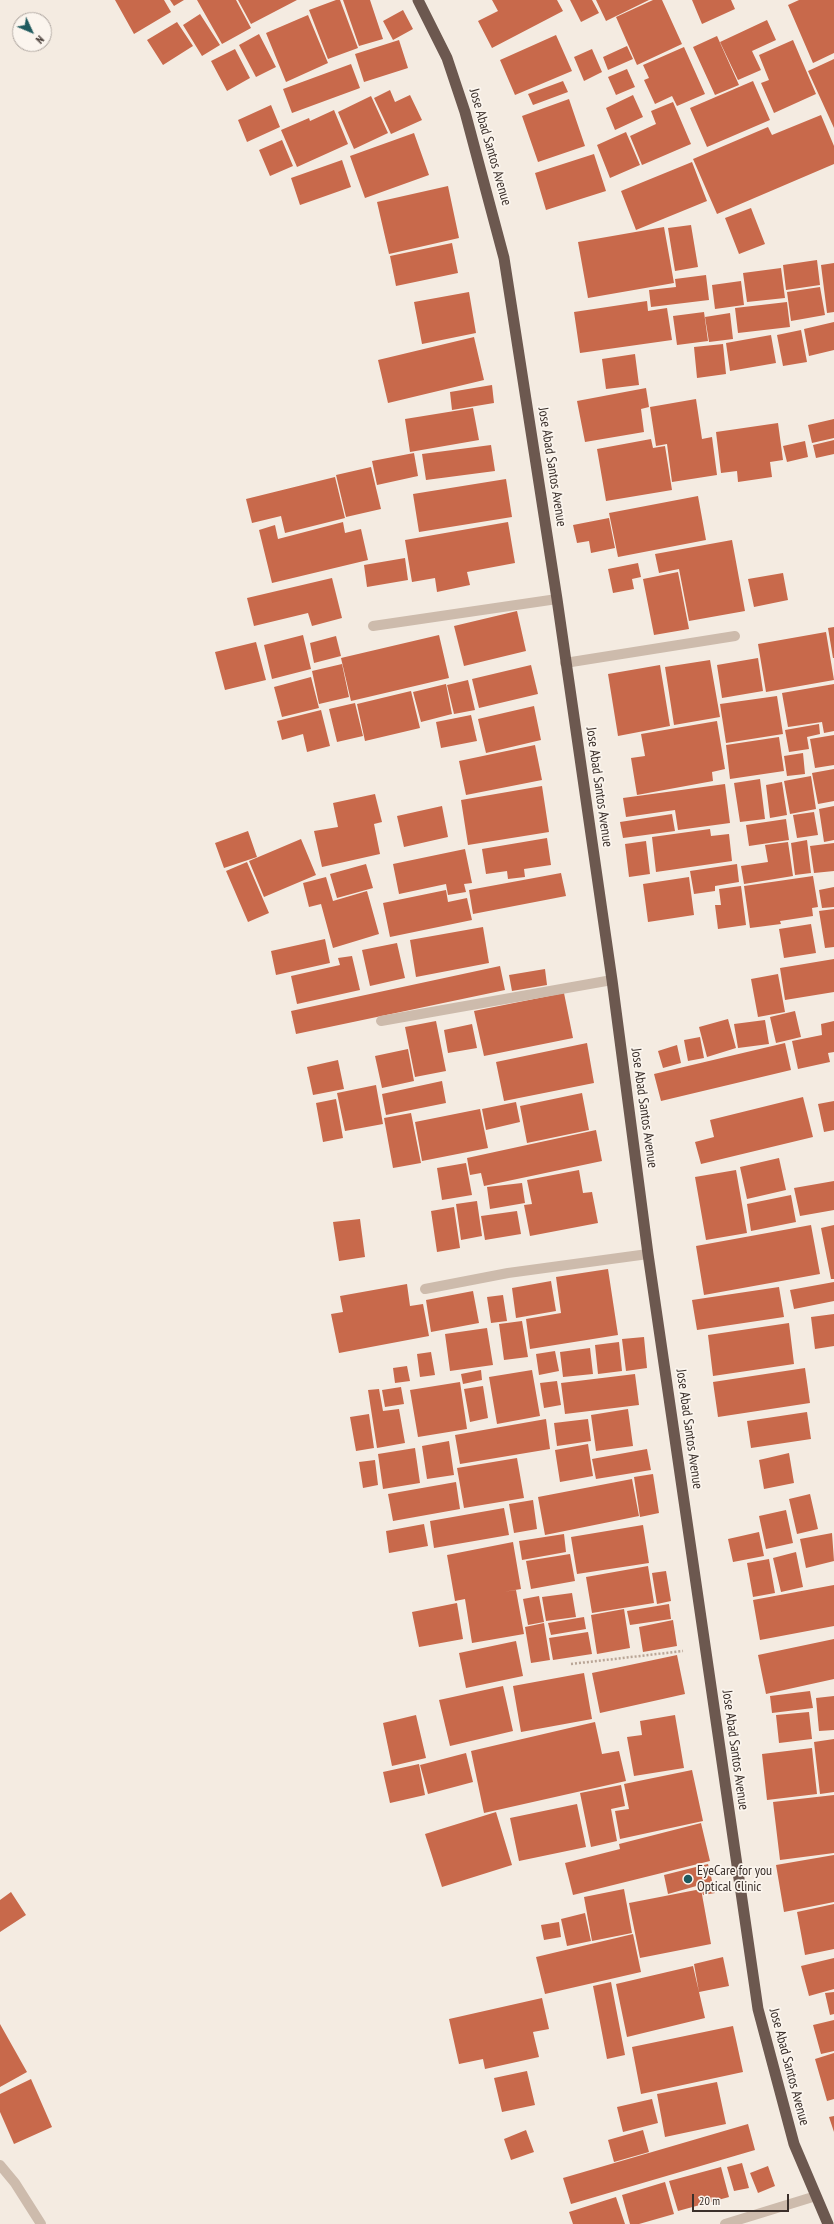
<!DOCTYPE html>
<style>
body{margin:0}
#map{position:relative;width:834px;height:2224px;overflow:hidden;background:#f4ebe1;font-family:"PT Sans Narrow",sans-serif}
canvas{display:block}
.north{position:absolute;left:12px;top:12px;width:40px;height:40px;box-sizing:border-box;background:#fbf5ee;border:1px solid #aea6a0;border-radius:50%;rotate:134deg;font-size:11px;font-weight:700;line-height:16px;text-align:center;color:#3b302b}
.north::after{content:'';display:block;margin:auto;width:14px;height:18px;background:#1f5a5e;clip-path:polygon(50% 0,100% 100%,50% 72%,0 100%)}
.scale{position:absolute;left:692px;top:2194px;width:97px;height:18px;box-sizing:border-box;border:2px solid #3b302b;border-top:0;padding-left:5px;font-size:12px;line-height:14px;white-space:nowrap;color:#3b302b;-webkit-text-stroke:3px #fbf5ee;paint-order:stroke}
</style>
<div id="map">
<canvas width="834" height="2224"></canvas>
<div class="north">N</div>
<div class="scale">20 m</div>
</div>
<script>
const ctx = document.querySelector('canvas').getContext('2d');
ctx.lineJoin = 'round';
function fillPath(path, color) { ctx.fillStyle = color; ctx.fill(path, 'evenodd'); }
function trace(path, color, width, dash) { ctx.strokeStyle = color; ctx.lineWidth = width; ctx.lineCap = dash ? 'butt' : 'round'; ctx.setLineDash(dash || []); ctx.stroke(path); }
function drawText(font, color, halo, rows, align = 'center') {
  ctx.font = font + ' "PT Sans Narrow",sans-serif'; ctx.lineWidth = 3.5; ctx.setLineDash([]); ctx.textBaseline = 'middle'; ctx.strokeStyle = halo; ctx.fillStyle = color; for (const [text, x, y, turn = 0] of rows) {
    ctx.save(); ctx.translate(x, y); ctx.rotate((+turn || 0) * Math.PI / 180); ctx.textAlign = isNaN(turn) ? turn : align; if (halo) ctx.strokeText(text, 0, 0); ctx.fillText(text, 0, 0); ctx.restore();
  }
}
fillPath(new Path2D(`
 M 115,0 L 164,0 L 171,12 L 134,34 Z
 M 170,0 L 184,0 L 174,6 Z
 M 197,0 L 236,0 L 251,28 L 222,44 Z
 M 238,0 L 297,0 L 251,24 Z
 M 336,0 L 340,0 L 358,48 L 328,59 L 309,10 Z
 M 343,0 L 370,0 L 383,39 L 359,46 Z
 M 492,0 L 557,0 L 563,11 L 492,48 L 478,21 L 498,11 Z
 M 570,0 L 592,0 L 599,13 L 581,22 Z
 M 596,0 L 649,0 L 606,21 Z
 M 653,0 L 662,0 L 682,44 L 637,65 L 616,17 Z
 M 692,0 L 731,0 L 735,9 L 702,24 Z
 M 799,0 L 834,0 L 834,53 L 813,63 L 788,5 Z
 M 403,10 L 413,29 L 393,40 L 383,21 Z
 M 200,14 L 220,45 L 202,56 L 183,25 Z
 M 308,15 L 328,63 L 286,82 L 266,33 Z
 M 767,20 L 776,40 L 752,51 L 761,70 L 738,80 L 720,42 Z
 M 177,22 L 193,46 L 163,65 L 147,40 Z
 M 259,34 L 276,67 L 256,77 L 239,45 Z
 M 556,35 L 572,71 L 515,95 L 500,60 Z
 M 717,36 L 739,85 L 715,95 L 693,47 Z
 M 399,40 L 408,68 L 364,82 L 355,54 Z
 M 793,40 L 816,94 L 774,113 L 761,83 L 769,80 L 759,55 Z
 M 627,46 L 633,59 L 608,70 L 603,57 Z
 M 684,47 L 705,94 L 677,106 L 672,96 L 655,104 L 644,80 L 649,78 L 643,65 Z
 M 235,49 L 250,78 L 227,91 L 211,61 Z
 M 592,49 L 602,72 L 584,81 L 574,57 Z
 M 834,59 L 834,128 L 808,71 Z
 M 351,64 L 360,88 L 292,113 L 283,89 Z
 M 627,69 L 635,87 L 616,95 L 608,77 Z
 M 563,81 L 568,92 L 533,105 L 528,94 Z
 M 753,81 L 770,120 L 707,147 L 690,108 Z
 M 390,90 L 395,102 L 410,95 L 422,120 L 391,134 L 374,98 Z
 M 633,95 L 643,117 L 615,130 L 606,108 Z
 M 371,96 L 388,133 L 354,149 L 338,112 Z
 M 569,99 L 585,146 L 538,162 L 522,116 Z
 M 673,102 L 691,144 L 642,165 L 630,136 L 656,124 L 651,111 Z
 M 271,105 L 280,127 L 247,142 L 238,120 Z
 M 334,110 L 348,144 L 297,167 L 281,130 L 309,118 L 310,121 Z
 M 821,115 L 834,146 L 834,164 L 717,214 L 693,159 L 768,127 L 772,135 Z
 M 626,132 L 640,165 L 610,178 L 597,145 Z
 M 414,133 L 429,175 L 365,198 L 350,156 Z
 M 282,140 L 293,166 L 270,176 L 259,150 Z
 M 594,154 L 606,191 L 546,210 L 535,173 Z
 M 342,160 L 351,187 L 300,205 L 291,178 Z
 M 692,162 L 707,201 L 636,230 L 621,191 Z
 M 448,186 L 459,238 L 389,254 L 377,202 Z
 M 751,208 L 765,244 L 739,254 L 725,218 Z
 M 691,225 L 698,267 L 675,271 L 668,228 Z
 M 664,227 L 674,283 L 588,298 L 578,242 Z
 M 452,243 L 458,273 L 396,286 L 390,256 Z
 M 817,260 L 820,285 L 786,290 L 783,265 Z
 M 834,263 L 834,312 L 827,313 L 821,265 Z
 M 781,268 L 785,298 L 747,302 L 743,273 Z
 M 706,275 L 709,300 L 651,307 L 649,290 L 676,287 L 675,279 Z
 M 741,281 L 744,305 L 715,309 L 712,285 Z
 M 820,287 L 825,315 L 791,321 L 787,292 Z
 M 469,292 L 476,333 L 422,344 L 414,302 Z
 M 647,301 L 648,311 L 667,308 L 672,340 L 580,353 L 574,312 Z
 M 787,302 L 790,327 L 738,333 L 735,308 Z
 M 704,312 L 708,341 L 677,345 L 673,316 Z
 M 730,313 L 733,339 L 709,342 L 705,317 Z
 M 834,322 L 834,350 L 809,356 L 804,329 Z
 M 801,330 L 807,362 L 783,366 L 777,335 Z
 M 771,335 L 776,363 L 730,371 L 726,343 Z
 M 474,337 L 484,380 L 388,403 L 378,360 Z
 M 723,344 L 726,374 L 697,378 L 694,347 Z
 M 635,354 L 639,385 L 606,389 L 602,359 Z
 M 492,385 L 494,403 L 452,410 L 450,392 Z
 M 646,388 L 649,407 L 641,409 L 644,432 L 585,442 L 577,401 Z
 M 696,399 L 702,439 L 712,437 L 717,475 L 672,482 L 667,444 L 656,446 L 650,407 Z
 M 473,408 L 479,440 L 410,452 L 405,419 Z
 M 834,419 L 834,438 L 812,443 L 808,425 Z
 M 778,423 L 783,460 L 770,462 L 772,477 L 738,482 L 737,471 L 721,473 L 716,432 Z
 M 651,439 L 653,448 L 665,446 L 672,490 L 606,501 L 597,449 Z
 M 834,440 L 834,454 L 816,458 L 813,445 Z
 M 805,441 L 808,457 L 787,462 L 783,446 Z
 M 491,445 L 495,471 L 426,480 L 422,454 Z
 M 414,453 L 418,476 L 377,485 L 372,461 Z
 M 371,467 L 381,509 L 346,517 L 336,475 Z
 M 335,477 L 345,518 L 285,533 L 281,516 L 252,523 L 246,499 Z
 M 506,479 L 512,517 L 419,532 L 413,494 Z
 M 698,496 L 706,540 L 618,557 L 609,513 Z
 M 609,518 L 615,548 L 591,553 L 589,541 L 577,543 L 573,525 Z
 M 343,522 L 345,533 L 361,529 L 368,560 L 272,583 L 259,530 L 275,525 L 278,539 Z
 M 508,522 L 515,563 L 467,572 L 470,585 L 437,592 L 435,578 L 412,582 L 405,540 Z
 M 732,540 L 745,611 L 689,621 L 679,569 L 659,573 L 655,554 Z
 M 405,558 L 408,580 L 367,587 L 364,565 Z
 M 638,563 L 641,577 L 632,579 L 634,589 L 613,593 L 608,569 Z
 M 678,572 L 689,629 L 654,635 L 643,579 Z
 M 783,573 L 788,600 L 754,607 L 748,579 Z
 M 332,578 L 342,618 L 312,626 L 308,613 L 254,626 L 247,598 Z
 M 517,611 L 526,651 L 464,666 L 454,626 Z
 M 834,627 L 834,658 L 833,658 L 828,628 Z
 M 826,632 L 834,680 L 766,692 L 758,644 Z
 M 303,635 L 311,669 L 272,679 L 264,645 Z
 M 439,635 L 449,678 L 351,701 L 341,658 Z
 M 336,636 L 341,656 L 314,663 L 310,643 Z
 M 256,642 L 266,680 L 225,690 L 215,652 Z
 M 758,658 L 763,691 L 722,698 L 717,665 Z
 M 710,660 L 720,717 L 674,725 L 665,667 Z
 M 342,664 L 349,697 L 319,704 L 312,671 Z
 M 531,665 L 538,694 L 479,708 L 472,679 Z
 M 660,665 L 670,726 L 618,736 L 608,674 Z
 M 311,677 L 319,708 L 282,717 L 274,687 Z
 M 468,680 L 475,710 L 454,714 L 447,685 Z
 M 446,684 L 452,714 L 421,722 L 413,692 Z
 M 834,684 L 834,731 L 824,733 L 822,722 L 788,727 L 782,693 Z
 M 411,691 L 420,728 L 365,741 L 357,704 Z
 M 777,696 L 783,734 L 726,743 L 720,704 Z
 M 355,703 L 363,736 L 337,742 L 329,709 Z
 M 534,706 L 541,740 L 486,753 L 478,719 Z
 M 321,710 L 330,746 L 307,752 L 303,734 L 282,740 L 277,721 Z
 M 471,715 L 477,741 L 441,748 L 436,722 Z
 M 717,721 L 725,769 L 712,772 L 713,781 L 637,795 L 631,758 L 645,756 L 641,734 Z
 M 819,724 L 820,734 L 807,737 L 809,749 L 789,752 L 785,730 Z
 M 834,735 L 834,765 L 815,768 L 810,739 Z
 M 779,737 L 784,771 L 730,779 L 726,745 Z
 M 535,745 L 542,780 L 466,795 L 459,761 Z
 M 803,753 L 805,774 L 787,776 L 784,756 Z
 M 834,769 L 834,801 L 818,804 L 812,773 Z
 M 811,776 L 816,809 L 790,814 L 784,781 Z
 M 760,779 L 765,819 L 740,822 L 734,783 Z
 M 782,782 L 787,815 L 770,818 L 766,785 Z
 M 725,784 L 730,823 L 678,830 L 675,810 L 626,817 L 623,798 Z
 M 542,786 L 549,832 L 468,845 L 461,800 Z
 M 375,794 L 382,822 L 374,824 L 380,854 L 322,867 L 314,831 L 338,827 L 333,803 Z
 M 442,806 L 448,837 L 404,847 L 397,816 Z
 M 834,806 L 834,840 L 824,842 L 819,809 Z
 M 814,812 L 818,835 L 797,838 L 793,815 Z
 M 672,814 L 675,831 L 623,838 L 620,822 Z
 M 786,819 L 789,840 L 749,846 L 746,825 Z
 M 710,829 L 711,836 L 729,834 L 732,861 L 656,872 L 652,837 Z
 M 248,831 L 257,857 L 224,868 L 215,843 Z
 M 547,838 L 551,865 L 524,869 L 525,877 L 508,879 L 507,871 L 486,874 L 482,849 Z
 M 301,839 L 316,875 L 264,897 L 249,861 Z
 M 807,840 L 811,873 L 795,875 L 791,843 Z
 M 646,841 L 650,874 L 629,877 L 625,844 Z
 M 788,842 L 793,876 L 744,884 L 741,866 L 768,862 L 765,845 Z
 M 834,843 L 834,871 L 814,873 L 810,846 Z
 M 465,849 L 472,883 L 464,884 L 466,892 L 448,895 L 446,884 L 399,894 L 393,864 Z
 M 247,862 L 269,913 L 248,922 L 226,871 Z
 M 366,864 L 373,888 L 337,898 L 330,874 Z
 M 737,864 L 739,882 L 715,886 L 715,891 L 694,894 L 690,871 Z
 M 561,873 L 566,896 L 473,914 L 469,890 Z
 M 813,876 L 818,907 L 812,908 L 813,916 L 780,921 L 781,924 L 750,928 L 744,886 Z
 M 326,877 L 333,901 L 367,891 L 379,934 L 333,948 L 321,904 L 309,907 L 303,883 Z
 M 689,877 L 694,915 L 648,922 L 643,884 Z
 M 741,886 L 746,925 L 718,929 L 715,905 L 721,905 L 719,889 Z
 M 834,887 L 834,907 L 822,908 L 819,890 Z
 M 446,890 L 448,902 L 467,898 L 472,920 L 390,937 L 383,903 Z
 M 834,909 L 834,947 L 825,948 L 819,911 Z
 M 811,924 L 816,953 L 784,958 L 779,929 Z
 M 483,927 L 489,963 L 416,977 L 410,940 Z
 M 325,939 L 330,963 L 276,975 L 271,951 Z
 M 397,943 L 405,978 L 370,986 L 362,950 Z
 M 352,956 L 360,990 L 297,1004 L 291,976 L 340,965 L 338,958 Z
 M 834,959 L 834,992 L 785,1000 L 780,968 Z
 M 500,966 L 505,990 L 296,1034 L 291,1011 Z
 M 545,969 L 547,985 L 512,991 L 509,975 Z
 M 778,974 L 785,1012 L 758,1017 L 751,979 Z
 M 564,993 L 573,1038 L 484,1056 L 474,1011 Z
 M 795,1011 L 801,1037 L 776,1043 L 770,1017 Z
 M 728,1019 L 736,1048 L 707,1057 L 699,1027 Z
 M 765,1020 L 769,1044 L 738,1048 L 734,1024 Z
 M 436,1021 L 446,1071 L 415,1077 L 405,1027 Z
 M 834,1021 L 834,1052 L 828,1053 L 830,1062 L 798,1069 L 792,1041 L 822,1035 L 821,1024 Z
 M 472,1024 L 477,1048 L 448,1053 L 444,1030 Z
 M 700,1037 L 704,1058 L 688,1061 L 684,1040 Z
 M 587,1043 L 594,1083 L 504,1101 L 496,1062 Z
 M 785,1043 L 791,1070 L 661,1101 L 654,1074 Z
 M 677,1045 L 681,1063 L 663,1068 L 658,1051 Z
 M 408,1049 L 414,1081 L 382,1088 L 375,1056 Z
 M 338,1060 L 344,1089 L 313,1095 L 307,1067 Z
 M 442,1081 L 446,1103 L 386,1115 L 382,1094 Z
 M 376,1085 L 383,1124 L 345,1131 L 337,1093 Z
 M 582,1093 L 589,1130 L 527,1143 L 520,1106 Z
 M 803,1097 L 813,1137 L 701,1164 L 695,1142 L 714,1137 L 710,1120 Z
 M 336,1099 L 343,1138 L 323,1142 L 316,1103 Z
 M 834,1101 L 834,1130 L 824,1132 L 818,1104 Z
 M 516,1102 L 520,1122 L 486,1130 L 482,1109 Z
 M 480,1109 L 488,1148 L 422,1161 L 415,1122 Z
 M 411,1113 L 421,1163 L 393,1168 L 384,1118 Z
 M 596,1130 L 602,1161 L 484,1186 L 481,1173 L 470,1175 L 467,1158 Z
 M 779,1158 L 786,1190 L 747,1199 L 740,1167 Z
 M 466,1163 L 472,1195 L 442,1200 L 437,1168 Z
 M 579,1170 L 583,1193 L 592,1192 L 598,1223 L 530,1236 L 524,1205 L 532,1204 L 527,1180 Z
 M 736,1170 L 747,1233 L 706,1240 L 695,1177 Z
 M 834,1181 L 834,1210 L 800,1216 L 794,1188 Z
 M 522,1183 L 525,1203 L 490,1209 L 487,1187 Z
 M 791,1195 L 796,1222 L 751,1231 L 747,1204 Z
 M 477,1201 L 482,1236 L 461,1240 L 456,1204 Z
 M 454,1207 L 460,1248 L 437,1252 L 431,1211 Z
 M 517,1211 L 521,1234 L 485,1240 L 481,1216 Z
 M 360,1219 L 365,1257 L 339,1261 L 333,1222 Z
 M 811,1225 L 820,1274 L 704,1295 L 696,1246 Z
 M 834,1225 L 834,1279 L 831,1279 L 821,1228 Z
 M 608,1269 L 618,1335 L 530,1349 L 526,1319 L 561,1313 L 556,1277 Z
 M 551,1281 L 556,1311 L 516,1318 L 512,1288 Z
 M 834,1282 L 834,1301 L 794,1309 L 790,1290 Z
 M 407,1284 L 410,1306 L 423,1304 L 429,1336 L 339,1353 L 331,1314 L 343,1312 L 340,1296 Z
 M 779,1287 L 784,1317 L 697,1330 L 692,1300 Z
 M 473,1291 L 479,1323 L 431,1332 L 426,1300 Z
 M 503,1295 L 507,1321 L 491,1323 L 487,1297 Z
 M 834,1314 L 834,1346 L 815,1349 L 811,1317 Z
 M 522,1321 L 528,1357 L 504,1360 L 499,1324 Z
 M 789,1323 L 794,1364 L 713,1376 L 708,1335 Z
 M 487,1328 L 493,1365 L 450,1371 L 445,1334 Z
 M 644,1337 L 647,1368 L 626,1371 L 622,1339 Z
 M 619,1342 L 622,1371 L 598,1374 L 595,1345 Z
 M 590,1348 L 593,1374 L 563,1377 L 560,1352 Z
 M 555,1351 L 559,1371 L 539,1375 L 536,1354 Z
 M 431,1352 L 435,1375 L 420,1377 L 417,1354 Z
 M 407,1366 L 410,1381 L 395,1383 L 393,1368 Z
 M 805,1368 L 810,1403 L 718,1417 L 713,1382 Z
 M 481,1370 L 482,1380 L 463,1384 L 461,1374 Z
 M 532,1370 L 540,1416 L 497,1424 L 489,1377 Z
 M 635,1374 L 639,1405 L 565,1414 L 561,1383 Z
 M 557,1381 L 561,1405 L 544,1408 L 540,1383 Z
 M 460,1382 L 467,1429 L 418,1437 L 410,1390 Z
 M 483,1386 L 488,1418 L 470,1422 L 464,1389 Z
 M 401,1387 L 404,1404 L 385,1407 L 382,1390 Z
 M 379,1389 L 383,1411 L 399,1409 L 405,1443 L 377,1448 L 368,1390 Z
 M 628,1409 L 633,1446 L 596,1451 L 591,1415 Z
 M 807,1412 L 811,1439 L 751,1448 L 747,1421 Z
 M 369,1414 L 374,1448 L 356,1451 L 350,1417 Z
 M 546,1419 L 550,1449 L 460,1464 L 455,1435 Z
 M 588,1419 L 591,1441 L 557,1446 L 554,1423 Z
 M 449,1441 L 454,1475 L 427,1479 L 422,1446 Z
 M 588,1444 L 593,1476 L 560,1482 L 555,1450 Z
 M 415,1448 L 420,1483 L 383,1489 L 378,1454 Z
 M 647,1449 L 651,1470 L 596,1479 L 592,1459 Z
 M 789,1453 L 794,1483 L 764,1489 L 759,1460 Z
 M 517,1458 L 524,1498 L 464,1508 L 457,1468 Z
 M 375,1460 L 378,1485 L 363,1488 L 359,1462 Z
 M 653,1474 L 659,1513 L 640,1517 L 634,1477 Z
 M 632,1479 L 639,1516 L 545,1535 L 538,1497 Z
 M 456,1482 L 460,1509 L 393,1521 L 388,1494 Z
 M 810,1494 L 818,1529 L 797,1534 L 789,1499 Z
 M 533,1500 L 537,1529 L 514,1533 L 509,1504 Z
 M 504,1508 L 509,1535 L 434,1548 L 430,1521 Z
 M 786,1510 L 793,1543 L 766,1549 L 759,1516 Z
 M 424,1524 L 428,1546 L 389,1553 L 386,1531 Z
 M 643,1525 L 649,1563 L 577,1574 L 571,1537 Z
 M 759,1532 L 764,1556 L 733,1562 L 728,1539 Z
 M 832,1533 L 834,1561 L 806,1568 L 800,1539 Z
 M 564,1534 L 566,1552 L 522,1560 L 519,1541 Z
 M 513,1542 L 521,1589 L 503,1592 L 516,1590 L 524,1634 L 472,1643 L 465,1599 L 455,1601 L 447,1555 Z
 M 796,1552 L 803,1587 L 781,1592 L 773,1558 Z
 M 570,1554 L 575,1581 L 531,1589 L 526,1561 Z
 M 769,1559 L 775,1593 L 753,1597 L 747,1563 Z
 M 648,1566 L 654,1603 L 592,1613 L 586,1577 Z
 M 666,1571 L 671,1601 L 657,1604 L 652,1573 Z
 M 834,1585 L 834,1626 L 760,1640 L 753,1600 Z
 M 572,1593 L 576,1617 L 546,1621 L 542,1597 Z
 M 539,1596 L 544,1622 L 528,1625 L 523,1599 Z
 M 457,1603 L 463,1639 L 419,1647 L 412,1612 Z
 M 669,1604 L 671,1619 L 630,1625 L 627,1611 Z
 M 624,1609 L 630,1648 L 597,1654 L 591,1615 Z
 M 584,1617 L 586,1629 L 551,1635 L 548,1623 Z
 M 673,1620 L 677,1646 L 643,1652 L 639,1627 Z
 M 544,1623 L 550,1660 L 531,1663 L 525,1627 Z
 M 588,1632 L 592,1654 L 553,1660 L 549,1638 Z
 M 834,1639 L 834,1679 L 766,1694 L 758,1655 Z
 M 516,1641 L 523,1676 L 466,1688 L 459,1653 Z
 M 677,1655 L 685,1694 L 600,1713 L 592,1673 Z
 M 584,1673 L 592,1719 L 521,1732 L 513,1686 Z
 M 503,1686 L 513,1731 L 450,1746 L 439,1700 Z
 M 810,1691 L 813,1708 L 772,1713 L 770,1696 Z
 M 834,1696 L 834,1730 L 819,1731 L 816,1698 Z
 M 809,1712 L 812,1739 L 779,1743 L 776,1715 Z
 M 416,1715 L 426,1758 L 392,1766 L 383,1723 Z
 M 675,1715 L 684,1768 L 634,1776 L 627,1737 L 642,1735 L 640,1721 Z
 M 595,1722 L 602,1754 L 619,1751 L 626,1781 L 484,1813 L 471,1751 Z
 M 834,1739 L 834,1792 L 820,1794 L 814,1742 Z
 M 812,1748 L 817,1794 L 767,1800 L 762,1754 Z
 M 466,1753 L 473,1782 L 428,1794 L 420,1765 Z
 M 419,1764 L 425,1795 L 390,1803 L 383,1772 Z
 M 692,1770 L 703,1821 L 620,1839 L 615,1811 L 629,1809 L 624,1784 Z
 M 621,1785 L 625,1806 L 611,1809 L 617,1841 L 591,1847 L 580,1793 Z
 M 834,1795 L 834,1853 L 780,1860 L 773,1802 Z
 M 577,1804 L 586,1847 L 519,1861 L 510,1818 Z
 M 496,1812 L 512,1865 L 442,1887 L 425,1834 Z
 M 701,1823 L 710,1861 L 573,1895 L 565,1863 L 620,1849 L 619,1844 Z
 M 834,1855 L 834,1902 L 784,1912 L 776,1865 Z
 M 708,1864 L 715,1893 L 703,1895 L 700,1885 L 668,1894 L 664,1875 Z
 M 624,1889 L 632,1933 L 592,1941 L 584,1897 Z
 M 701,1889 L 711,1944 L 640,1958 L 629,1903 Z
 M 11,1892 L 26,1915 L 0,1932 L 0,1900 Z
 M 834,1904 L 834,1949 L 805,1955 L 797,1912 Z
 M 585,1913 L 591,1941 L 567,1946 L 561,1919 Z
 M 559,1922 L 561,1937 L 544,1940 L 541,1925 Z
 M 633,1934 L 641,1972 L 545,1994 L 536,1957 Z
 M 723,1957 L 729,1986 L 699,1992 L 694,1964 Z
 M 834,1958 L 834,1989 L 809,1996 L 801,1966 Z
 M 693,1966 L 705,2018 L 627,2037 L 616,1984 Z
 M 611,1982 L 625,2055 L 607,2059 L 593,1986 Z
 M 834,1992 L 834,2014 L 830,2015 L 825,1993 Z
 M 542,1998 L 549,2029 L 533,2032 L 539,2057 L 485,2069 L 483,2059 L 459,2064 L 449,2019 Z
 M 834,2020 L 834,2051 L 821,2054 L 813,2025 Z
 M 0,2024 L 27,2072 L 0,2087 Z
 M 733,2026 L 743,2072 L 641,2094 L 632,2047 Z
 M 834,2053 L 834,2099 L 827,2101 L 815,2059 Z
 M 527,2071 L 535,2105 L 502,2112 L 494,2078 Z
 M 31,2079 L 52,2127 L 14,2144 L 0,2112 L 0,2094 Z
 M 717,2082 L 726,2124 L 665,2137 L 657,2094 Z
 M 652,2099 L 658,2123 L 623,2132 L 617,2107 Z
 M 834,2116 L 834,2132 L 829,2117 Z
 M 748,2124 L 755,2150 L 571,2204 L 563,2178 Z
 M 526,2130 L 534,2152 L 511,2160 L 504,2139 Z
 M 643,2130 L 649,2152 L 614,2162 L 608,2140 Z
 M 742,2163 L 749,2188 L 734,2191 L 727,2167 Z
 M 768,2166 L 775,2186 L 758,2193 L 750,2173 Z
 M 721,2167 L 729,2197 L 678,2211 L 669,2181 Z
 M 665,2182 L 674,2214 L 639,2224 L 630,2224 L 622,2195 Z
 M 616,2197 L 625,2224 L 573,2224 L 569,2212 Z`), '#c8694b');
trace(new Path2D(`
 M 571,1664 L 683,1651`), '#b9a596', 2.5, [2, 2]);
trace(new Path2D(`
 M 0,2165 L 15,2183 L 41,2224
 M 725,2224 L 816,2196`), '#cdbbac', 10);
trace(new Path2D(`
 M 373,626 L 557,599
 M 565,663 L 735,636
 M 381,1021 L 612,980
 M 425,1289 L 508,1273 L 648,1254`), '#cdbbac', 10);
trace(new Path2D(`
 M 418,0 L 447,58 L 465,112 L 504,258 L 557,599 L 612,980 L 648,1254 L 758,2009 L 794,2144 L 828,2224`), '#6c584f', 11);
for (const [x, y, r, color] of [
 [688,1879,5,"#1f5a5e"]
]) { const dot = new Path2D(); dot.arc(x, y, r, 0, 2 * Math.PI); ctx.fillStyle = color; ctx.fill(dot); trace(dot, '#fbf5ee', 1.5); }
drawText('14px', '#3b302b', '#fbf5ee', [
 ["Jose Abad Santos Avenue",490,147,74],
 ["Jose Abad Santos Avenue",552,467,81],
 ["Jose Abad Santos Avenue",599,787,82],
 ["Jose Abad Santos Avenue",644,1108,82],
 ["Jose Abad Santos Avenue",689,1429,82],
 ["Jose Abad Santos Avenue",735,1750,82],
 ["Jose Abad Santos Avenue",789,2067,75]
]);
drawText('14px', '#3b302b', '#fbf5ee', [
 ["EyeCare for you",697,1871],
 ["Optical Clinic",697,1887]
], 'left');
</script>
